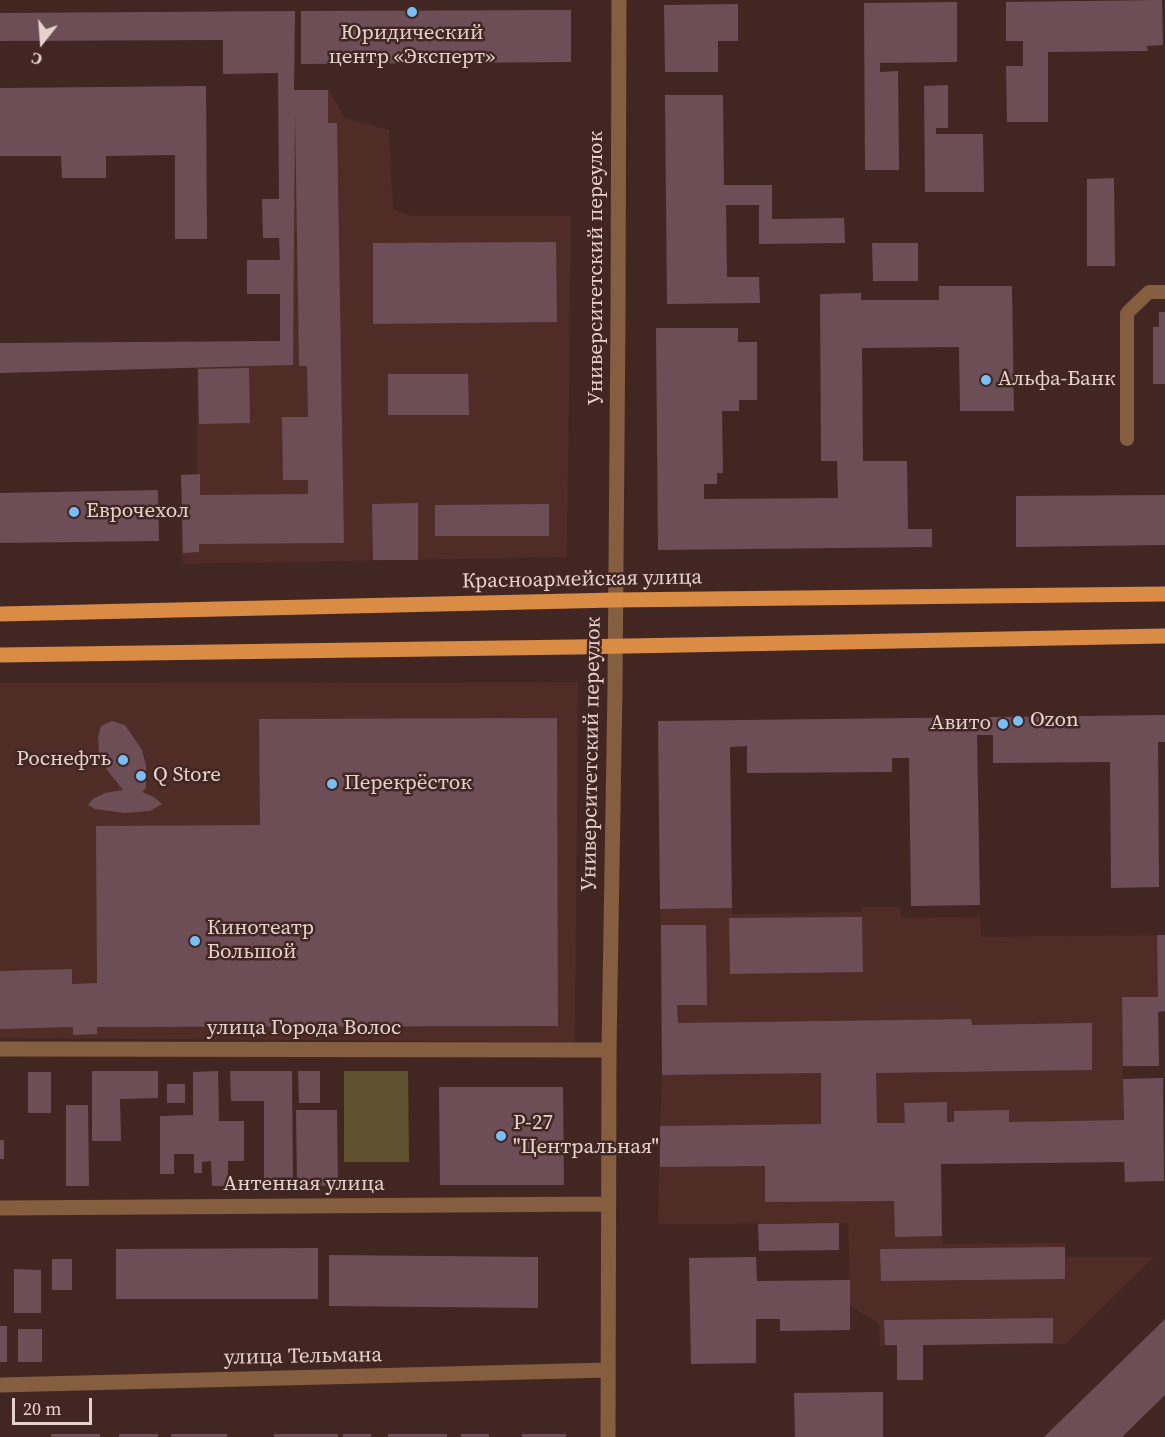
<!DOCTYPE html>
<meta charset="utf-8">
<style>
body{margin:0}
#map{position:relative;width:1165px;height:1437px;overflow:hidden;background:#422622;font-family:"Source Serif 4",serif}
canvas{display:block}
.north{position:absolute;left:12px;top:12px;width:60px;height:60px;-webkit-text-stroke:4px #422622;paint-order:stroke;rotate:197deg;font-size:16px;font-weight:700;line-height:24px;text-align:center;color:#e5d2ce}
.north::after{content:'';display:block;margin:auto;width:21px;height:27px;background:#e5d2ce;clip-path:polygon(50% 0,100% 100%,50% 72%,0 100%)}
.scale{position:absolute;left:12px;top:1398px;width:80px;height:27px;box-sizing:border-box;border:3px solid #e5d2ce;border-top:0;padding-left:8px;font-size:18px;line-height:21px;white-space:nowrap;color:#e5d2ce;-webkit-text-stroke:4px #422622;paint-order:stroke}
</style>
<div id="map">
<canvas width="1165" height="1437"></canvas>
<div class="north">С</div>
<div class="scale">20 m</div>
</div>
<script>
const ctx = document.querySelector('canvas').getContext('2d');
ctx.lineJoin = 'round';
function fillPath(path, color) { ctx.fillStyle = color; ctx.fill(path, 'evenodd'); }
function trace(path, color, width, dash) { ctx.strokeStyle = color; ctx.lineWidth = width; ctx.lineCap = dash ? 'butt' : 'round'; ctx.setLineDash(dash || []); ctx.stroke(path); }
function drawText(font, color, halo, rows, align = 'center') {
  ctx.font = font + ' "Source Serif 4",serif'; ctx.lineWidth = 5; ctx.setLineDash([]); ctx.textBaseline = 'middle'; ctx.strokeStyle = halo; ctx.fillStyle = color; for (const [text, x, y, turn = 0] of rows) {
    ctx.save(); ctx.translate(x, y); ctx.rotate((+turn || 0) * Math.PI / 180); ctx.textAlign = isNaN(turn) ? turn : align; if (halo) ctx.strokeText(text, 0, 0); ctx.fillText(text, 0, 0); ctx.restore();
  }
}
fillPath(new Path2D(`
 M 329,90 L 345,118 L 389,130 L 393,209 L 411,216 L 571,216 L 567,557 L 183,564 L 181,547 L 182,482 L 197,480 L 197,368 L 292,365 L 294,92 Z
 M 578,682 L 575,1042 L 0,1038 L 0,683 Z
 M 861,907 L 900,907 L 901,918 L 980,917 L 981,937 L 1165,935 L 1165,993 L 1158,993 L 1159,1066 L 1123,1067 L 1124,1162 L 894,1164 L 895,1237 L 942,1236 L 943,1244 L 1065,1243 L 1066,1257 L 1154,1257 L 1065,1344 L 880,1346 L 879,1324 L 850,1306 L 848,1223 L 658,1224 L 660,1126 L 662,1075 L 660,909 L 732,908 L 732,914 L 861,912 Z`), '#4f2c26');
fillPath(new Path2D(`
 M 344,1071 L 408,1071 L 409,1162 L 344,1162 Z`), '#5f512d');
fillPath(new Path2D(`
 M 1162,0 L 1163,45 L 1147,46 L 1148,51 L 1048,52 L 1048,122 L 1007,122 L 1006,66 L 1023,66 L 1023,41 L 1006,41 L 1006,2 Z
 M 957,2 L 957,62 L 880,63 L 880,72 L 898,71 L 899,170 L 865,170 L 864,3 Z
 M 738,4 L 738,41 L 718,41 L 718,72 L 665,72 L 664,5 Z
 M 571,10 L 571,62 L 301,64 L 301,11 Z
 M 295,11 L 294,90 L 328,90 L 328,123 L 337,123 L 344,543 L 199,544 L 199,552 L 183,553 L 181,475 L 200,474 L 200,495 L 308,494 L 308,480 L 283,480 L 282,417 L 308,417 L 307,366 L 299,366 L 295,113 L 293,365 L 0,373 L 0,343 L 280,341 L 280,294 L 247,294 L 247,260 L 280,260 L 279,238 L 263,238 L 262,199 L 279,199 L 278,73 L 223,74 L 223,40 L 0,41 L 0,13 Z
 M 948,85 L 948,128 L 936,128 L 936,134 L 983,134 L 984,192 L 925,192 L 924,86 Z
 M 206,86 L 207,239 L 175,239 L 175,155 L 106,156 L 106,178 L 62,178 L 61,156 L 0,156 L 0,88 Z
 M 665,95 L 723,95 L 724,185 L 772,185 L 772,219 L 844,218 L 845,243 L 759,244 L 759,205 L 726,205 L 727,277 L 759,277 L 760,303 L 667,304 Z
 M 1114,178 L 1115,266 L 1087,266 L 1087,179 Z
 M 556,242 L 557,322 L 373,324 L 373,243 Z
 M 872,243 L 918,243 L 918,281 L 873,281 Z
 M 939,286 L 1012,286 L 1014,411 L 960,411 L 959,347 L 862,348 L 863,461 L 907,461 L 908,529 L 932,529 L 932,547 L 658,550 L 656,328 L 738,328 L 738,342 L 757,342 L 757,400 L 739,400 L 739,411 L 722,411 L 723,473 L 717,473 L 717,484 L 704,484 L 704,499 L 838,498 L 837,461 L 821,461 L 820,294 L 861,293 L 861,300 L 939,300 Z
 M 1159,312 L 1165,312 L 1165,384 L 1153,384 L 1153,327 L 1159,327 Z
 M 249,368 L 250,423 L 199,424 L 198,369 Z
 M 388,374 L 468,374 L 469,415 L 388,415 Z
 M 158,490 L 159,541 L 0,543 L 0,493 Z
 M 1165,495 L 1165,545 L 1016,547 L 1016,496 Z
 M 418,503 L 418,560 L 373,560 L 372,504 Z
 M 549,504 L 549,536 L 435,536 L 435,505 Z
 M 1165,715 L 1165,742 L 1158,742 L 1159,887 L 1111,888 L 1110,762 L 993,763 L 993,735 L 977,735 L 980,905 L 911,906 L 909,758 L 892,758 L 892,772 L 747,773 L 747,746 L 730,747 L 732,908 L 660,909 L 658,721 Z
 M 557,718 L 558,1026 L 97,1027 L 97,1034 L 73,1035 L 73,1027 L 0,1029 L 0,971 L 72,969 L 72,984 L 97,983 L 96,826 L 260,825 L 259,719 Z
 M 112,721 L 125,725 L 142,750 L 146,765 L 146,788 L 142,792 L 154,797 L 162,804 L 150,811 L 125,813 L 95,809 L 88,805 L 93,799 L 105,793 L 123,790 L 107,770 L 99,754 L 98,737 L 101,726 Z
 M 862,917 L 863,972 L 730,974 L 729,918 Z
 M 661,925 L 706,925 L 707,1005 L 677,1005 L 678,1023 L 971,1019 L 972,1025 L 1092,1023 L 1092,1070 L 876,1073 L 877,1123 L 905,1123 L 904,1103 L 947,1102 L 947,1122 L 954,1122 L 954,1111 L 1009,1110 L 1009,1122 L 1124,1120 L 1123,1079 L 1163,1078 L 1164,1181 L 1125,1182 L 1124,1162 L 941,1164 L 942,1236 L 895,1237 L 894,1201 L 765,1202 L 765,1166 L 660,1167 L 660,1126 L 821,1124 L 821,1073 L 662,1075 Z
 M 1157,935 L 1165,935 L 1165,1011 L 1158,1012 L 1159,1066 L 1123,1066 L 1122,997 L 1158,997 Z
 M 92,1071 L 158,1071 L 158,1098 L 120,1099 L 121,1141 L 92,1141 Z
 M 218,1071 L 219,1121 L 244,1121 L 244,1161 L 228,1161 L 228,1186 L 212,1186 L 211,1161 L 202,1162 L 202,1173 L 194,1173 L 194,1154 L 174,1154 L 174,1174 L 160,1174 L 160,1116 L 193,1115 L 193,1072 Z
 M 230,1071 L 292,1071 L 293,1186 L 264,1186 L 264,1101 L 231,1101 Z
 M 298,1071 L 320,1071 L 320,1103 L 299,1103 Z
 M 28,1072 L 51,1072 L 51,1113 L 28,1113 Z
 M 167,1084 L 185,1084 L 185,1103 L 167,1103 Z
 M 439,1087 L 563,1087 L 564,1185 L 440,1185 Z
 M 66,1105 L 88,1105 L 89,1186 L 66,1186 Z
 M 296,1110 L 337,1110 L 338,1186 L 297,1185 Z
 M 0,1140 L 4,1140 L 4,1159 L 0,1159 Z
 M 839,1223 L 839,1250 L 759,1251 L 758,1224 Z
 M 1065,1247 L 1065,1279 L 881,1281 L 880,1249 Z
 M 318,1248 L 318,1299 L 116,1299 L 116,1249 Z
 M 329,1255 L 538,1257 L 538,1308 L 329,1306 Z
 M 756,1257 L 757,1281 L 850,1280 L 850,1330 L 780,1331 L 780,1319 L 756,1319 L 756,1363 L 691,1364 L 689,1258 Z
 M 52,1259 L 72,1259 L 72,1290 L 52,1290 Z
 M 14,1269 L 41,1270 L 41,1313 L 14,1313 Z
 M 1053,1318 L 1053,1343 L 923,1345 L 923,1380 L 897,1380 L 897,1345 L 885,1345 L 884,1320 Z
 M 1165,1319 L 1165,1395 L 1122,1437 L 1044,1437 Z
 M 0,1326 L 7,1326 L 7,1362 L 0,1362 Z
 M 18,1329 L 42,1329 L 42,1362 L 18,1362 Z
 M 883,1392 L 883,1437 L 795,1437 L 794,1393 Z
 M 51,1434 L 100,1434 L 100,1437 L 51,1437 Z
 M 119,1434 L 158,1434 L 158,1437 L 119,1437 Z
 M 171,1434 L 227,1434 L 227,1437 L 171,1437 Z
 M 274,1434 L 338,1434 L 338,1437 L 274,1437 Z
 M 343,1434 L 371,1434 L 371,1437 L 343,1437 Z
 M 388,1434 L 447,1434 L 447,1437 L 388,1437 Z
 M 461,1434 L 489,1434 L 489,1437 L 461,1437 Z
 M 522,1434 L 566,1434 L 566,1437 L 522,1437 Z`), '#6d4e57');
trace(new Path2D(`
 M 1127,439 L 1127,314 L 1129,311 L 1149,292 L 1165,292`), '#855e3f', 14);
trace(new Path2D(`
 M 0,1049 L 609,1050
 M 0,1208 L 608,1204
 M 0,1385 L 608,1370
 M 608,1437 L 609,1050 L 615,687 L 618,316 L 619,0`), '#855e3f', 15);
trace(new Path2D(`
 M 0,614 L 615,600 L 1165,594
 M 0,655 L 575,647 L 1165,636`), '#da8b44', 15);
for (const [x, y, r, color] of [
 [412,12,6,"#78bff7"],
 [986,380,6,"#78bff7"],
 [74,512,6,"#78bff7"],
 [1018,721,6,"#78bff7"],
 [1003,724,6,"#78bff7"],
 [123,760,6,"#78bff7"],
 [141,776,6,"#78bff7"],
 [332,784,6,"#78bff7"],
 [195,941,6,"#78bff7"],
 [501,1136,6,"#78bff7"]
]) { const dot = new Path2D(); dot.arc(x, y, r, 0, 2 * Math.PI); ctx.fillStyle = color; ctx.fill(dot); trace(dot, '#422622', 2); }
drawText('21px', '#e5d2ce', '#422622', [
 ["Юридический",412,34,"center"],
 ["центр «Эксперт»",412,58,"center"],
 ["Альфа-Банк",998,380],
 ["Еврочехол",86,512],
 ["Ozon",1030,721],
 ["Авито",991,724,"right"],
 ["Роснефть",111,760,"right"],
 ["Q Store",153,776],
 ["Перекрёсток",344,784],
 ["Кинотеатр",207,929],
 ["Большой",207,953],
 ["Р-27",513,1124],
 ["\"Центральная\"",513,1148]
], 'left');
drawText('21px', '#e5d2ce', '#422622', [
 ["Университетский переулок",597,268,-90],
 ["Красноармейская улица",582,580,-1],
 ["Университетский переулок",592,754,-89],
 ["улица Города Волос",304,1029],
 ["Антенная улица",304,1185],
 ["улица Тельмана",303,1357,-1]
]);
</script>
